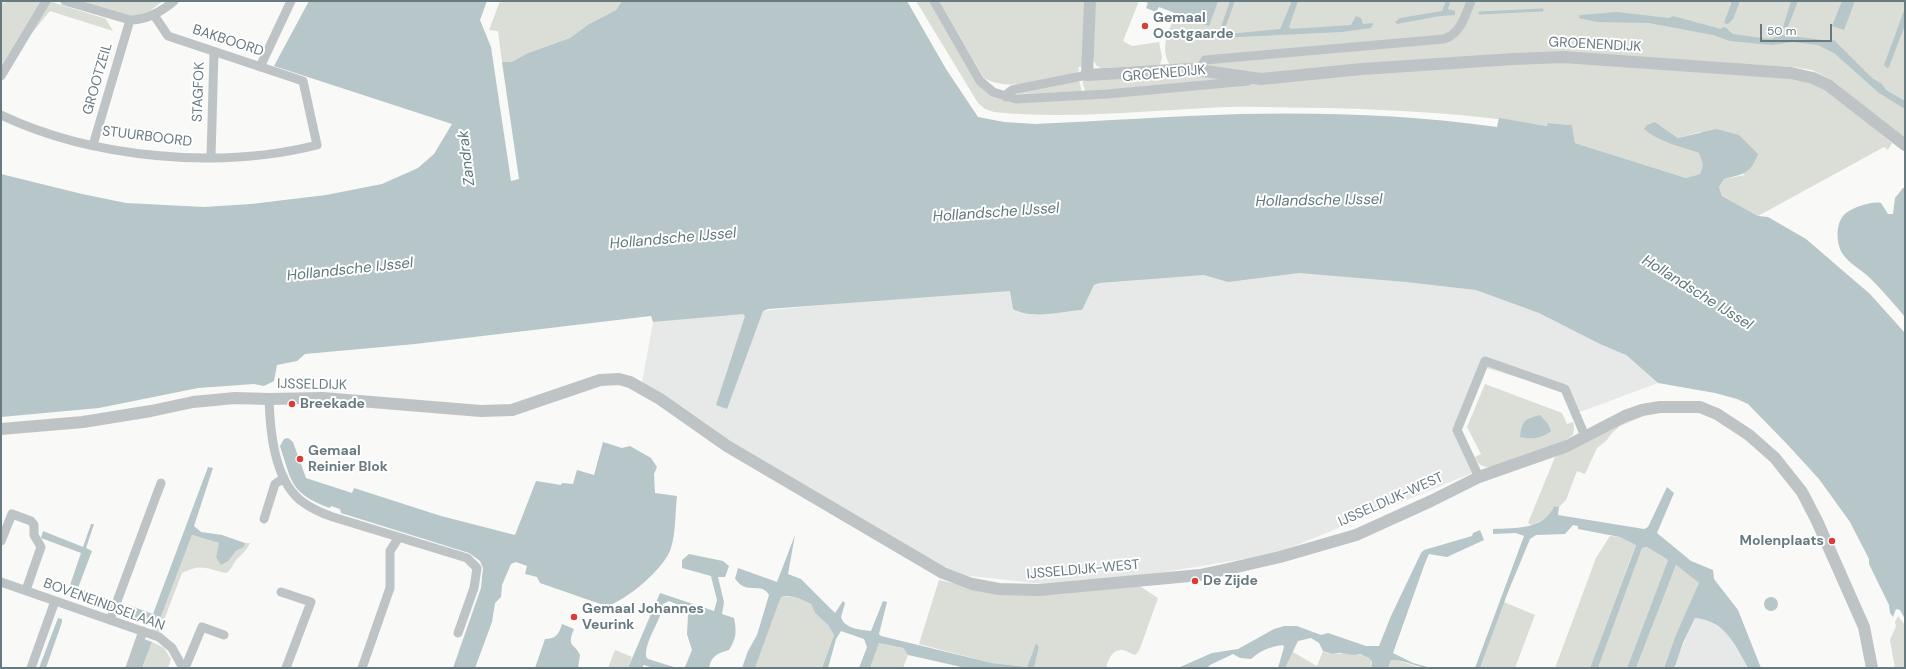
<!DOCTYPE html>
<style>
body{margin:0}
#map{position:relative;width:1906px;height:669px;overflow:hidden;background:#f9f9f7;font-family:"DM Sans",sans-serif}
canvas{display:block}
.frame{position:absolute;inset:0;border:2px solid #667a80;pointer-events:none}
.scale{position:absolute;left:1760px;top:24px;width:72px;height:18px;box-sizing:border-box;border:2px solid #667a80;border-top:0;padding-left:5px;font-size:12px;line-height:14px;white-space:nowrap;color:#667a80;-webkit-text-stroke:3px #fff;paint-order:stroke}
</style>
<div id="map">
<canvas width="1906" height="669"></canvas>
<div class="frame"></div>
<div class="scale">50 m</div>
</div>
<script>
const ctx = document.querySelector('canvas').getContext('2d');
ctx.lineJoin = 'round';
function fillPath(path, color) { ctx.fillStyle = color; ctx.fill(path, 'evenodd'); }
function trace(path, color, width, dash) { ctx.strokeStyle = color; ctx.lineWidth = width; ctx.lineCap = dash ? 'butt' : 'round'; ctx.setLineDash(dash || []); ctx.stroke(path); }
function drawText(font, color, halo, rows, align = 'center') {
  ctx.font = font + ' "DM Sans",sans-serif'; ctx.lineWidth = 4; ctx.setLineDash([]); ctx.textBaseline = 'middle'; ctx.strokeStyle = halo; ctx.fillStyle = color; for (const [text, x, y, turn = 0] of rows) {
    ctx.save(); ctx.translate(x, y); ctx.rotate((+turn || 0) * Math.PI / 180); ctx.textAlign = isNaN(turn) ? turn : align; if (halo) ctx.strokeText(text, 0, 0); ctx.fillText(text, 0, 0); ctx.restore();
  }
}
fillPath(new Path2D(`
 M 1413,257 L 1595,329 L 1658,383 L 1572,415 L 1564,391 L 1482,367 L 1456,429 L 1477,471 L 1275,554 L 1072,587 L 943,573 L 641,388 L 653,322 L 1140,273 Z
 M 1695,618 L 1706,619 L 1726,631 L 1748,668 L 1673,668 Z`), '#e7e9e8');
fillPath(new Path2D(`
 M 11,1 L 49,1 L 106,19 L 113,31 L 50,11 L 22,45 L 1,81 L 1,3 Z
 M 77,1 L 163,1 L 147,13 L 131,18 Z
 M 500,1 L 622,1 L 616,10 L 589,24 L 570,38 L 528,53 L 512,63 L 502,62 L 498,31 L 489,30 Z
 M 916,1 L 931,1 L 974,79 L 1011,99 L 1377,70 L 1543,61 L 1791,77 L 1821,84 L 1892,143 L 1888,150 L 1884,147 L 1758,216 L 1722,196 L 1719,187 L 1724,179 L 1745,175 L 1700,132 L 1678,138 L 1655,122 L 1645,129 C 1659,142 1681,147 1699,153 L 1703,165 L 1700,174 L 1686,178 L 1575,143 L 1572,125 L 1548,123 L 1548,126 C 1474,114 1402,110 1327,108 C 1294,108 1261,106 1227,107 C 1149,110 1072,120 994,112 L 985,109 L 978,103 Z
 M 939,1 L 1085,1 L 1082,67 L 1078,67 L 1079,71 L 1072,75 C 1045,80 1008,92 984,78 Z
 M 1094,1 L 1139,1 L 1123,41 L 1132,46 L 1159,42 L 1162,57 L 1160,65 L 1101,68 L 1097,66 L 1093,60 Z
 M 1213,1 L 1905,1 L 1905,139 L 1830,79 L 1812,70 L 1793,67 L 1566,54 L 1230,79 L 1085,92 L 1082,79 L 1170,65 C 1159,48 1169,30 1176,14 L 1205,24 Z
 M 1079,80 L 1082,92 L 1016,94 Z
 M 1485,384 L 1562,413 L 1567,424 L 1573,422 L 1574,428 L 1573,435 L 1561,443 L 1490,468 C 1482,466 1478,465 1475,457 L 1481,454 L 1467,427 Z
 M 1648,414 L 1620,426 L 1612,433 L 1606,441 L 1597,448 L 1585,474 L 1577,471 L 1566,500 L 1559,507 L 1554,506 L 1548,517 L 1532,525 L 1528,523 L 1555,457 L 1619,423 Z
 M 192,535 L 219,543 L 216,557 L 232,556 L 236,551 L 244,547 L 245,543 L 250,543 C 247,550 243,553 238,558 C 232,563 233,569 226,573 C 206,569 202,563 182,573 L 159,633 L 151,630 L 157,627 Z
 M 1610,536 L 1620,537 L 1636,544 L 1590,668 L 1555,668 L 1596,558 Z
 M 1647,547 L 1668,560 L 1627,668 L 1598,668 L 1642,548 Z
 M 1676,565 L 1699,583 L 1697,591 L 1675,637 L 1664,668 L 1636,668 Z
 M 939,580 L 969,587 L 1139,583 L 1141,587 L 1158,598 L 1139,651 L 1135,655 C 1131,654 1126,650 1122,650 C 1112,649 1108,660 1106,668 L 1034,668 L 1039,647 L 1036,643 L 1027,667 L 992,663 L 919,644 Z
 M 794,596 L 811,604 L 815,613 L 828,625 L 834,635 L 822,668 L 755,668 L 781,597 Z
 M 1504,602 L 1535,615 L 1515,668 L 1480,668 Z
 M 1898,616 L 1905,625 L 1905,668 L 1895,668 L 1890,640 L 1896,626 L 1895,622 Z
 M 152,642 L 164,648 L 171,659 L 168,668 L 142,668 Z
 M 879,643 L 903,648 L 908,655 L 903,668 L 870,668 Z
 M 615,650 L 632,657 L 628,668 L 608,668 Z
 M 1291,651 L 1317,666 L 1323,651 C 1326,652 1329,654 1332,654 C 1343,655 1373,649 1372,667 L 1285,668 Z
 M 1391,660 L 1397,660 L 1420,668 L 1388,668 Z`), '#daded6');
fillPath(new Path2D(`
 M 309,1 L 487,1 L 480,20 L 491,47 L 511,181 L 519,179 L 502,62 L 512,62 L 528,53 L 570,38 L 589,24 L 616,10 L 622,1 L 907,1 L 946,69 L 978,117 L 1004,122 L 1035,124 C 1103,121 1172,116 1240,114 C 1324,112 1413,115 1497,127 L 1499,118 L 1547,126 L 1548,123 L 1572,125 L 1575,143 L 1686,178 L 1700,174 L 1703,165 L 1699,153 C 1681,147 1659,142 1644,129 L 1647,125 L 1655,122 L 1678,138 L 1716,129 L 1739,135 L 1758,154 C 1750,174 1744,174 1724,179 L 1719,187 L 1722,196 L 1758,216 L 1768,217 L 1806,239 L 1870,294 L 1905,333 L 1905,619 L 1900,610 L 1896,609 L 1893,617 L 1890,613 L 1889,605 L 1869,564 L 1869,559 L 1850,522 L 1819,479 L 1786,443 L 1748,404 L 1737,399 L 1715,393 L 1658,383 L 1626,355 L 1600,344 L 1539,313 L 1476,290 L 1406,282 L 1299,273 L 1228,282 L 1204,275 L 1099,283 L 1094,285 L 1082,310 C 1061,311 1033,320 1013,309 L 1010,291 L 768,309 L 763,311 L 727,409 L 716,405 L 745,316 L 743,314 L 653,322 L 651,316 L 415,344 L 305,354 L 297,361 L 277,365 L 274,381 L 264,386 L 254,384 L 198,388 L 99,408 L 1,417 L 1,174 L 82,194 L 126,203 L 204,207 L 251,204 L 326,195 L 382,184 L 418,168 L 434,154 L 452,124 L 274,66 Z
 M 1143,1 L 1218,1 L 1209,26 L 1159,7 L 1156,12 L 1146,8 L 1148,3 Z
 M 1230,1 L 1235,1 L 1225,28 L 1225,32 L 1228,34 L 1280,29 L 1292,1 L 1298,1 L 1289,27 L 1291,29 L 1351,25 L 1356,16 L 1361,18 L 1363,24 L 1372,23 L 1373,24 L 1371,28 L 1342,32 L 1219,38 L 1220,30 Z
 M 1446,1 L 1450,3 L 1448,9 L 1455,11 L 1455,15 L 1440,16 L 1397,24 L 1395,22 L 1400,18 L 1442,11 Z
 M 1732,1 L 1740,1 L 1733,19 L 1728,24 L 1724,23 Z
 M 1791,1 L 1798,1 L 1787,29 L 1783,27 Z
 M 1842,1 L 1855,1 L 1844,30 L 1832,26 Z
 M 1905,8 L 1905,25 L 1889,67 L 1887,68 L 1884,65 Z
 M 1617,12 L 1669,18 L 1673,16 L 1721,29 L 1723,27 L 1727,28 L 1728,30 L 1733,34 L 1754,37 L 1770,39 L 1783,35 L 1831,41 L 1834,40 L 1872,78 L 1882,84 L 1886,90 L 1905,101 L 1905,109 L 1879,93 L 1834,53 L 1818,45 L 1793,42 L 1772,45 L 1730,41 L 1713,35 L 1649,23 L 1597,22 L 1579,18 L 1580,15 Z
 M 1903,188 L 1905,188 L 1905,317 C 1894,304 1882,290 1870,278 C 1862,270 1848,263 1842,253 C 1836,242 1835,222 1846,213 C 1855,207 1871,201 1881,203 L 1888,214 L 1893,214 L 1895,198 Z
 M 1540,415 L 1548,424 L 1551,431 C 1543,438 1530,440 1520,437 C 1522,421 1524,419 1540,415 Z
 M 288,438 L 293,442 L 306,478 L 352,493 L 354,488 L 441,516 L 515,535 L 536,481 L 561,485 L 562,483 L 573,484 L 577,470 L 594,475 L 603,442 L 622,448 L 630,446 L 651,458 L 657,467 L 654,474 L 655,493 L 677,496 C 675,513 676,532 671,548 C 666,567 625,602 606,606 L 540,583 L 537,577 L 525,574 L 527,566 L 516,562 L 511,564 L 502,585 L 501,597 L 495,603 L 492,622 L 475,668 L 453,668 L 481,588 L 483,568 L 480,561 L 469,553 L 341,513 L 340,509 L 331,506 L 330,508 C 291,494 292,483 280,446 L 284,439 Z
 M 208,467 L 213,468 L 194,526 L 201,532 L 222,535 L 245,543 L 244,547 L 236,551 L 228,561 L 221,565 L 216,557 L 219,543 L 192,535 L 157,627 L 124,615 L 128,605 L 153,614 Z
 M 1667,487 L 1674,493 L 1657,533 L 1691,561 L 1713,570 L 1714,579 L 1738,610 L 1761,668 L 1748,668 C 1734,644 1726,621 1695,618 L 1683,643 L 1675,666 L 1673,668 L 1664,668 L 1675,637 L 1699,583 L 1676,565 L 1636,668 L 1627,668 L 1668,560 L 1647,547 L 1642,548 L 1598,668 L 1590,668 L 1636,545 L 1620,537 L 1578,529 L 1578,526 L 1573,525 L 1565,534 L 1536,535 L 1530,539 L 1508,592 L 1480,668 L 1475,668 L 1524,536 L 1516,533 L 1493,534 L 1493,529 C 1515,528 1544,530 1554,506 L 1559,507 L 1558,515 L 1644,529 L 1648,527 Z
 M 91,524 L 94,524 L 86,548 L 92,551 L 78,588 L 108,599 L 104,609 L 67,594 L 81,553 L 41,538 L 43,531 L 83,547 Z
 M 1480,530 L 1484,540 L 1447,557 L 1429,554 L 1425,563 L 1393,653 L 1413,663 L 1431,668 C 1416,668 1404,659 1391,660 L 1388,668 L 1372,668 L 1372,662 L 1369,658 L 1360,654 L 1354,655 L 1339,653 L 1332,654 L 1323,651 L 1319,643 L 1311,638 L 1298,641 L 1285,668 L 1278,668 L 1284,647 L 1283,645 C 1269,647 1261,650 1251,659 L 1240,658 L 1233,654 L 1210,665 L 1207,668 L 1178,668 L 1212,653 L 1238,649 L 1274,629 L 1284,626 L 1297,626 L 1321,635 L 1328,633 L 1366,646 L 1379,646 L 1391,616 L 1421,553 L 1424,550 L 1472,536 L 1473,533 Z
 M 795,535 L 788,574 L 801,579 L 835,613 L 843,601 L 845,603 L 841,617 C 844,629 862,630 871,631 L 883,601 L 887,602 L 879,634 L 881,636 L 992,663 L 1027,667 L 1036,643 L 1039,647 L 1034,668 L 966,668 L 908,655 L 903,648 L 879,643 L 870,668 L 859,668 L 867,647 L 864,639 L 841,631 L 836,639 L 828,668 L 822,668 L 834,635 L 828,625 L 815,613 L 811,604 C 800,599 793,594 781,597 L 755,668 L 742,668 L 748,651 L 757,635 L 769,595 C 764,585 754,590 745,587 C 740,585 738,582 735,579 L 738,568 L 777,582 Z
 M 689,554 L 723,561 L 729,566 L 725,577 L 718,577 L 724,602 L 722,614 L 734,618 C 737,632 736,639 729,650 C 718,653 711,656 709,668 L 683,668 L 685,667 L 692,650 L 687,634 L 688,615 L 684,607 L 669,601 L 663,604 C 661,622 645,639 646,657 L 648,659 L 677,668 L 653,668 L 644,665 L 641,668 L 628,668 L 660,593 L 714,611 L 717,600 L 711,576 L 682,568 L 682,560 Z
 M1764 604a7 7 0 1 1 14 0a7 7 0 1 1-14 0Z
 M 58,618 L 62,619 L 62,622 L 46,668 L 39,668 Z
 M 562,624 L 574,629 C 566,648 575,643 580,655 L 578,668 L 535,668 L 545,639 C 556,639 559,634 562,624 Z
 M 144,639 L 152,642 L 142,668 L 133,668 Z`), '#b7c6c8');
trace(new Path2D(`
 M 1480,13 L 1542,10`), '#b7c6c8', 3);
trace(new Path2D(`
 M 65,1 L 130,20 C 147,20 161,12 174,1
 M 934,1 L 980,81 L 993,92 L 1016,99 L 1107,94 L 1248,81
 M 260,67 L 291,1
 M 1199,70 L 1205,60 L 1444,39 C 1461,33 1465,16 1471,1
 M 1,76 L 46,1
 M 1006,97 L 1008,93 L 1012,90 L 1087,75
 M 1,115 C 92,158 219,170 317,145 L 303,81 L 168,36 L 154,15
 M 93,145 L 130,20
 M 211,157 L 214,52
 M 269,399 C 270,431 274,478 300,500 C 310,508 321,513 333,517 L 467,558 L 477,568 L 474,588 L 458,633
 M 1479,477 L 1457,430 L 1485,361 L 1565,389 L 1585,436
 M 264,519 L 275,484 L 284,478
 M 1,541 L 12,514 L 31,521 L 34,525 L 34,535 L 41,547 L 26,590
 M 1,582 L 159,637 L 172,648 L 183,668
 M 281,592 L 311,602 L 286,668
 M 110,620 L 161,483
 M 31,668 L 55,601
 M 130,668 L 143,631
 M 185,668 L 202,627 L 224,635
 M 362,668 L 390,588 L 390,551 L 399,537`), '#bec4c6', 9);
trace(new Path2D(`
 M 1090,1 L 1087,75 L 1190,69 L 1261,79 L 1362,69 L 1513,59 L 1563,57 L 1791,73 L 1813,78 L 1828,85 L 1905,145
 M 1,429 L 83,422 L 151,411 L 193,402 L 235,398 L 269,399 L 323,398 L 481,411 L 512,410 L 600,380 L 619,379 L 630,382 L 660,399 L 727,446 L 943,573 L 972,584 L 999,589 L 1039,590 L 1200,575 L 1228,569 L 1280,557 L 1356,535 L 1431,501 L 1479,477 L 1567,446 L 1625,416 L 1642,410 L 1660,407 L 1700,407 L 1717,414 L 1749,435 L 1775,458 L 1802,492 L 1817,521 L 1864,627 L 1872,668`), '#bec4c6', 12);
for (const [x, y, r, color] of [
 [1145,26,4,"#d83d38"],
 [292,404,4,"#d83d38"],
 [300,459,4,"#d83d38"],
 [1832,541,4,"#d83d38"],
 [1195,581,4,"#d83d38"],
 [574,617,4,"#d83d38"]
]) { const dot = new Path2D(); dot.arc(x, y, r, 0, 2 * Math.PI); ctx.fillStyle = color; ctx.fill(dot); trace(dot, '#fff', 1.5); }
drawText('bold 14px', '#667a80', '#fff', [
 ["Gemaal",1153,18],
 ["Oostgaarde",1153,34],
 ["Breekade",300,404],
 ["Gemaal",308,451],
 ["Reinier Blok",308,467],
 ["Molenplaats",1824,541,"right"],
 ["De Zijde",1203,581],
 ["Gemaal Johannes",582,609],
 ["Veurink",582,625]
], 'left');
drawText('14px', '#667a80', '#fff', [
 ["BAKBOORD",228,41,18],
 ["GROENENDIJK",1595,45,3],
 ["GROENEDIJK",1164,74,-5],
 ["GROOTZEIL",98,79,-74],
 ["STAGFOK",199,92,-88],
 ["STUURBOORD",147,137,7],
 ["IJSSELDIJK",312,385,1],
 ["IJSSELDIJK-WEST",1391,500,-24],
 ["IJSSELDIJK-WEST",1083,570,-5],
 ["BOVENEINDSELAAN",104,605,20]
]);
drawText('italic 15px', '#60787a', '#fff', [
 ["Zandrak",467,158,-97],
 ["Hollandsche IJssel",1319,201,-1],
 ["Hollandsche IJssel",996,213,-4],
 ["Hollandsche IJssel",673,239,-5],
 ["Hollandsche IJssel",350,270,-6],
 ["Hollandsche IJssel",1697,293,32]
]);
</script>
